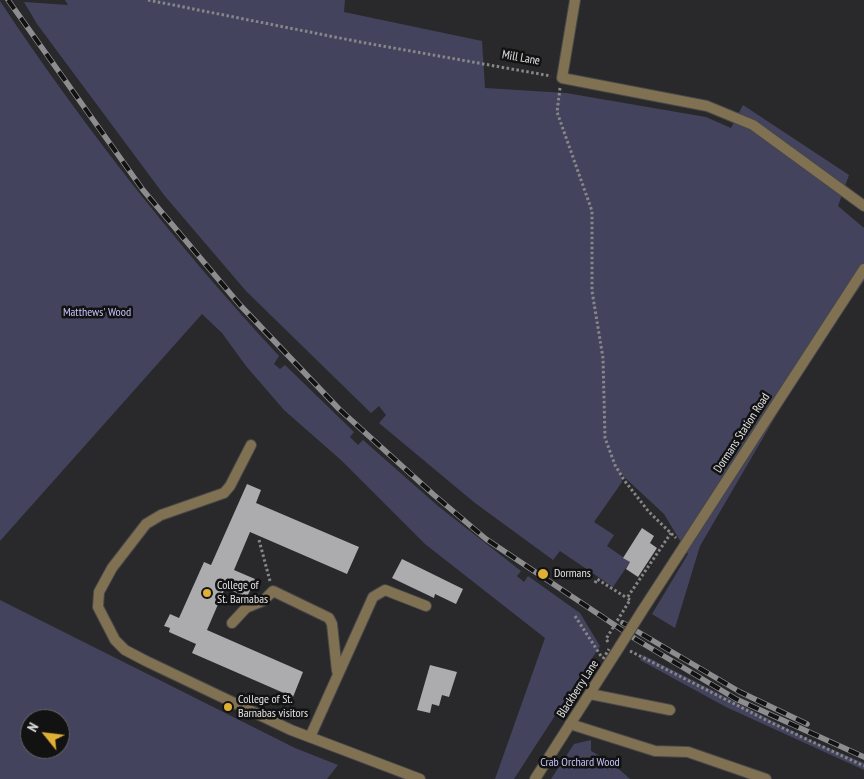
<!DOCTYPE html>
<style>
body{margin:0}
#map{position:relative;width:864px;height:779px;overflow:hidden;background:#29292c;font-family:"PT Sans Narrow",sans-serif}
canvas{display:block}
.north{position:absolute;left:20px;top:709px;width:50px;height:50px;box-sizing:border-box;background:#121213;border:1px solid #656567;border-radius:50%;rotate:299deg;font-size:14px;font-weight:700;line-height:20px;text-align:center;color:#e2e2e4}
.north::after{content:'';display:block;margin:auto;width:18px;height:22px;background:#e0b034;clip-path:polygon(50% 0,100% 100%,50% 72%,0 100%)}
</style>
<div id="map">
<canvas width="864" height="779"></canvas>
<div class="north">N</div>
</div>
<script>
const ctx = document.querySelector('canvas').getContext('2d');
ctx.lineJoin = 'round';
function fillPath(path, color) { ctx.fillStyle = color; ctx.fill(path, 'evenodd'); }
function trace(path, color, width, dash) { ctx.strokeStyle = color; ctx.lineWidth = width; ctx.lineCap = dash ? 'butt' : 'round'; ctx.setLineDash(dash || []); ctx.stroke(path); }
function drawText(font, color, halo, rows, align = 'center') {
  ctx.font = font + ' "PT Sans Narrow",sans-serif'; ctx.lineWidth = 5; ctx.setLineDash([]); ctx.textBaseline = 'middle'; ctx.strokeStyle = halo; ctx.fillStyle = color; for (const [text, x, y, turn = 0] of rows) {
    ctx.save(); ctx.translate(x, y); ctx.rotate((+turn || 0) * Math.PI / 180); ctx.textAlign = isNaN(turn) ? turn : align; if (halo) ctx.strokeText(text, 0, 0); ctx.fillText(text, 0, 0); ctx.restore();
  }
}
fillPath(new Path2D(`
 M 65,0 L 345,0 L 344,12 L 482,41 L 485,88 L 566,93 L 706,117 L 731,128 L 743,105 L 849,175 L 838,206 L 864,228 L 864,281 L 802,371 L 700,546 L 675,628 L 652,614 L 688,554 L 664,514 L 621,474 L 622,482 L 594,522 L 614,535 L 607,546 L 630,562 L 613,587 L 560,551 L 553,560 L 475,503 L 379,423 L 386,415 L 379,406 L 371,413 L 246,291 L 164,195 L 37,24 L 24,2 L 68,5 Z
 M 0,1 C 83,126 177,246 279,356 L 274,364 L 280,369 L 285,365 L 354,432 L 350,437 L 358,445 L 363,440 L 438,506 L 521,571 L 517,576 L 524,582 L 528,576 L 580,613 L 600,646 L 514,779 L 495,779 L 545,638 L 425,544 L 342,461 L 284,410 L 246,366 L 222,333 L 202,314 L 0,541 Z
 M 0,600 L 295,748 L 338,765 L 327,779 L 0,779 ZM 30,719 L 60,719 L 60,749 L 30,749 Z
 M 643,655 L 814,742 L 864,763 L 864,770 L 726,707 L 640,660 Z
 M 591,740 L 591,751 L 611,762 L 630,779 L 551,779 L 574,744 Z`), '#43435d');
fillPath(new Path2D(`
 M 247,484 L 261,490 L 256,503 L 359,547 L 347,574 L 250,532 L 234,570 L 255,579 L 247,597 L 225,588 L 207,630 L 303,672 L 293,697 L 192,653 L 196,644 L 169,632 L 170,628 L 164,626 L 170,614 L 179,618 L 204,562 L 211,565 Z
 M 642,528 L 654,536 L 650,543 L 657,548 L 638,577 L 626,569 L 630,562 L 623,558 Z
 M 402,559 L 463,589 L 456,604 L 435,594 L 434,598 L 392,578 Z
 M 430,665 L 457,672 L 449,697 L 442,695 L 439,706 L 432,704 L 430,713 L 417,710 Z`), '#acacaf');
const service = new Path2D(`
 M 575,0 L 562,78 L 707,106 L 753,125 L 864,206
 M 251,445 L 230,486 L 224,493 L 161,515 L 146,524 L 112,568 L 99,592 L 98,607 L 115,640 L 125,650 L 146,661 L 291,730 L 420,779
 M 232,623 L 246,608 L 263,601 L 273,591 L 329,618 L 332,624 L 337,671
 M 590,694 L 670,710
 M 570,724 L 655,751 L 688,752 L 766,779
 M 310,737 L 373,597 L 385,590 L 426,606`);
const minor = new Path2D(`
 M 642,611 L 864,269
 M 535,779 L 620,646`);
trace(service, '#474749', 12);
trace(minor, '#474749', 12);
trace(new Path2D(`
 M 148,0 L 360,42 L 551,76
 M 560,88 L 557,112 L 592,211 L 592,291 L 603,358 L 605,438 L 615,465 L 624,480 L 649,512 L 676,538
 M 259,540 L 270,581
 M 595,583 L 597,579 L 627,598
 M 630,600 L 627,598 L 671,533
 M 575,616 L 601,656
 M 630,651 L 772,723 L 864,766`), '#878789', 3, [2.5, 2.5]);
trace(service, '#7f7152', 10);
trace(minor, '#7f7152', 10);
const rail = new Path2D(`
 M 8,0 L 143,190 L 240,305 L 339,409 L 434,495 L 486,539 L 637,640 L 736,699 L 864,757
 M 623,623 L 740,692 L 807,724`);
trace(rail, '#8d8d8f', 5.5);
trace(rail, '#121213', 4, [11]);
const minorBridge = new Path2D(`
 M 620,646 L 642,611`);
trace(minorBridge, '#474749', 12, []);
trace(new Path2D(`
 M 608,642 L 606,639 L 630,600
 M 603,659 L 609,649`), '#878789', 3, [2.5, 2.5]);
trace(minorBridge, '#7f7152', 10);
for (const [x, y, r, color] of [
 [543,574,6,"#e0b034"],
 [207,593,5,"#e0b034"],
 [228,707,5,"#e0b034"]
]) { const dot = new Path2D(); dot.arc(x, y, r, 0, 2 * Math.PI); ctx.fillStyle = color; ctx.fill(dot); trace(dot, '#121213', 2); }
drawText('12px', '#e2e2e4', '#121213', [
 ["Mill Lane",521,58,10],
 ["Dormans Station Road",742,433,-57],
 ["Blackberry Lane",578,689,-57]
]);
drawText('12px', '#c2c3fb', '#121213', [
 ["Matthews' Wood",97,313],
 ["Crab Orchard Wood",580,763]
]);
drawText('12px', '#e2e2e4', '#121213', [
 ["Dormans",554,574],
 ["College of",217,586],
 ["St. Barnabas",217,600],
 ["College of St.",238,700],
 ["Barnabas visitors",238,714]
], 'left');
</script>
